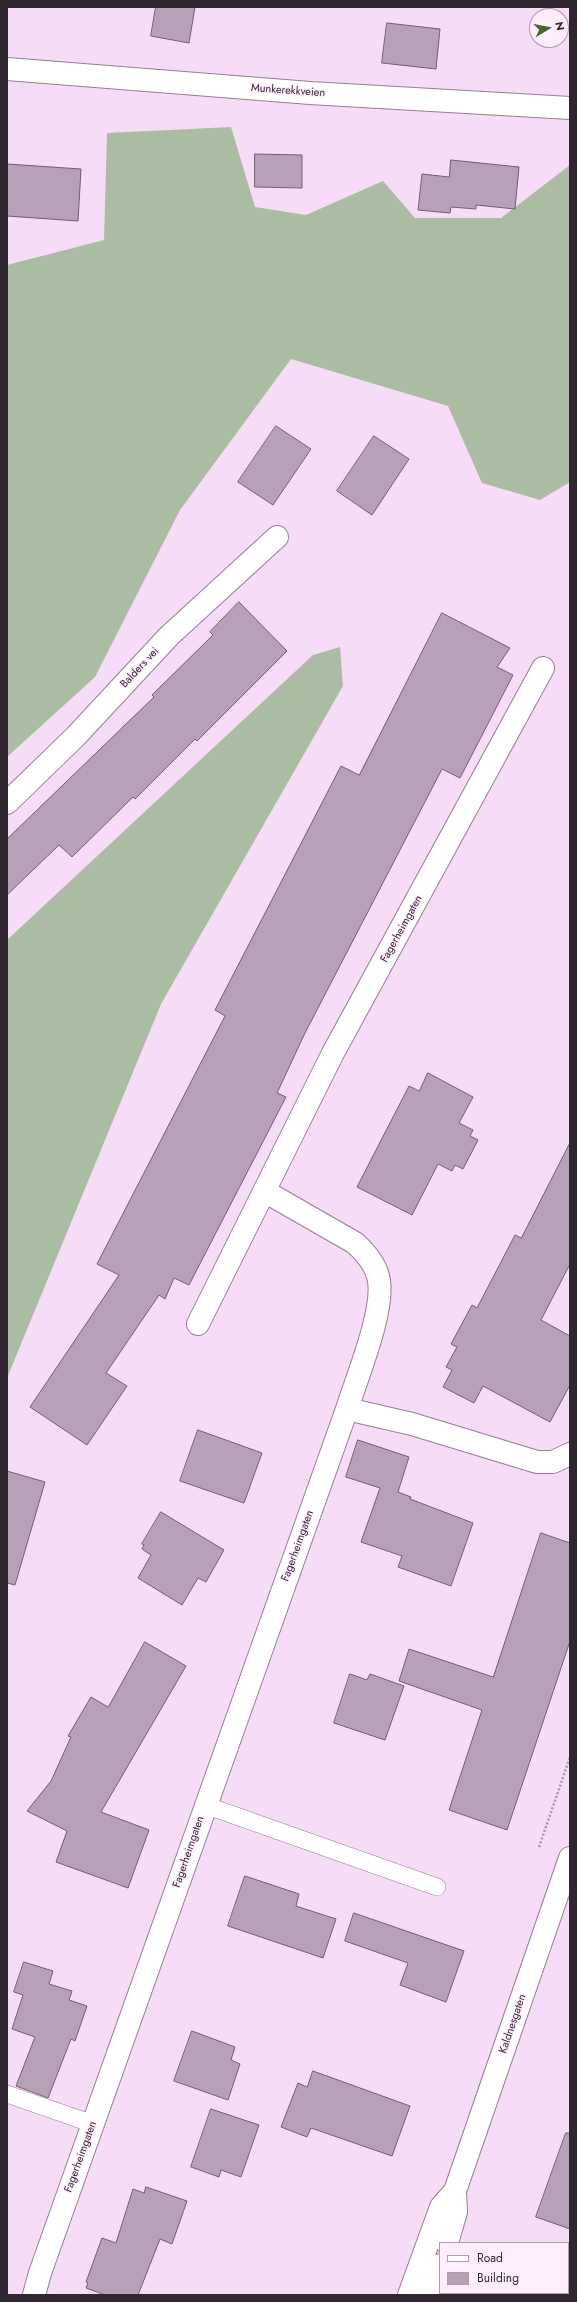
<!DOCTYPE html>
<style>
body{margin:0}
#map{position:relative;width:577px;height:2302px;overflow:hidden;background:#f7dcf7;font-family:Jost,sans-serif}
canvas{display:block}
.frame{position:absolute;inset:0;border:8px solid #302630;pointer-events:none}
.legend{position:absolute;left:439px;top:2242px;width:130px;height:52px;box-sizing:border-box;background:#feedfd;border:1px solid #ac9dab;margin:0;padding:5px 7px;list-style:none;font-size:12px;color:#302630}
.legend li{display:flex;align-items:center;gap:8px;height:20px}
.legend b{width:20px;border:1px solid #ac9dab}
.north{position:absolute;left:529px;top:8px;width:40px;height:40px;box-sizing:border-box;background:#feedfd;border:1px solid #ac9dab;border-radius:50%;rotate:80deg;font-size:11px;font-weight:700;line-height:16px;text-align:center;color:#302630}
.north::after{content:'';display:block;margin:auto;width:14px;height:18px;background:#426b28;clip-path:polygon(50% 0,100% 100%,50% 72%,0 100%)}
</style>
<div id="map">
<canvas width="577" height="2302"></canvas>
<div class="frame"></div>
<ul class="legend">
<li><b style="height:5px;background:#fff"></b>Road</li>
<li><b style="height:11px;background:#b8a1b8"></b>Building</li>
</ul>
<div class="north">N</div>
</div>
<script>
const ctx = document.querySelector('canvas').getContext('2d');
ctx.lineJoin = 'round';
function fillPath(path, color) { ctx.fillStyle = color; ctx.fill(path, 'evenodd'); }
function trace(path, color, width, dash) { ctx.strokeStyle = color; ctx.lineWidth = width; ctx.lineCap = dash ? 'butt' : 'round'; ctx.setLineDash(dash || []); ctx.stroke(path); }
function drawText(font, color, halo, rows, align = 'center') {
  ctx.font = font + ' Jost,sans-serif'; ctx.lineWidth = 3; ctx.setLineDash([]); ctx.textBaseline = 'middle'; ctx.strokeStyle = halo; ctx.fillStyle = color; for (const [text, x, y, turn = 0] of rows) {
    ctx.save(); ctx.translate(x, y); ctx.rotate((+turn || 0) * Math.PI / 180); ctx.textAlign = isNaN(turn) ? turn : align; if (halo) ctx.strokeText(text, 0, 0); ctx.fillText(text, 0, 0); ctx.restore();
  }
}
fillPath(new Path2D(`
 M 231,127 L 255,207 L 306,215 L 383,181 L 415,218 L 501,218 L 570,165 L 570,482 L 540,500 L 482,483 L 448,406 L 291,359 L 180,510 L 95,677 L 7,757 L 7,265 L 104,240 L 107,133 Z
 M 340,647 L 343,686 L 161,1004 L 7,1378 L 7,940 L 313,655 Z`), '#aabca2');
const building = new Path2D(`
 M 156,7 L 195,7 L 189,43 L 151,36 Z
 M 387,23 L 440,29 L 436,69 L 382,63 Z
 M 255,154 L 302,155 L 302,188 L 255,187 Z
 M 451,160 L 519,167 L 515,209 L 476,205 L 476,209 L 451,207 L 450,213 L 418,210 L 422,174 L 449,177 Z
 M 7,164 L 81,169 L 78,221 L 7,216 Z
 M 276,426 L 311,449 L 273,505 L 238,482 Z
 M 374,436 L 409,459 L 372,515 L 337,491 Z
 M 239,602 L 287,651 L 197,741 L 195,739 L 135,799 L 133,797 L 72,857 L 59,845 L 7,895 L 7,839 L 154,697 L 152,695 L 213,635 L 210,632 Z
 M 442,613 L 510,648 L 497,667 L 513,675 L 460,778 L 442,769 L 305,1033 L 277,1093 L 286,1097 L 189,1285 L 174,1278 L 165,1299 L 159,1295 L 106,1373 L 127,1386 L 87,1445 L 30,1407 L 119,1275 L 97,1264 L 225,1016 L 215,1010 L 341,766 L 359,775 Z
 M 428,1073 L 473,1097 L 459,1123 L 473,1130 L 470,1136 L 478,1140 L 463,1169 L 455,1165 L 452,1171 L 438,1164 L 412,1215 L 357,1187 L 409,1086 L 419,1091 Z
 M 570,1143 L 570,1264 L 541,1320 L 570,1336 L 570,1385 L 550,1422 L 483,1386 L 474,1403 L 443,1387 L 452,1370 L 446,1367 L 457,1347 L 451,1344 L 472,1305 L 477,1308 L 515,1235 L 521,1238 Z
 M 198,1430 L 262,1453 L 244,1503 L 180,1481 Z
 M 358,1440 L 409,1457 L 398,1492 L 411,1497 L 410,1499 L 473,1523 L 451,1586 L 398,1567 L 402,1556 L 361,1542 L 380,1488 L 346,1477 Z
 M 7,1471 L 45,1482 L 15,1585 L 7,1583 Z
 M 161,1512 L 224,1550 L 206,1582 L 198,1578 L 182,1605 L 138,1578 L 151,1555 L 142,1549 L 144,1545 L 142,1544 Z
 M 541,1533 L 570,1543 L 570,1641 L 507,1830 L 449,1810 L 482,1710 L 399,1681 L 409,1649 L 493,1677 Z
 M 145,1642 L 186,1666 L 101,1812 L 149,1830 L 128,1888 L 56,1862 L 67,1831 L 27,1811 L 51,1781 L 71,1737 L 68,1736 L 91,1697 L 108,1707 Z
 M 350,1674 L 367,1680 L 370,1674 L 404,1686 L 385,1740 L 334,1723 Z
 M 245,1876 L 299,1894 L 296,1906 L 336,1919 L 323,1958 L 228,1926 Z
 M 354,1913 L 464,1951 L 446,2002 L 400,1985 L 408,1963 L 345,1941 Z
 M 24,1962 L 53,1971 L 49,1984 L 72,1991 L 69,2000 L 87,2006 L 75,2041 L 71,2039 L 48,2098 L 16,2086 L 35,2037 L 12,2029 L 23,1995 L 14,1992 Z
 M 192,2031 L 235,2047 L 231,2060 L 240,2064 L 228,2100 L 174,2081 Z
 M 313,2071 L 410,2106 L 392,2156 L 311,2128 L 307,2137 L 281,2127 L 298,2083 L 307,2087 Z
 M 211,2109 L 259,2125 L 241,2177 L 221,2170 L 219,2177 L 191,2167 Z
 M 566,2133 L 570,2133 L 570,2229 L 536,2217 Z
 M 146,2187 L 187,2201 L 172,2244 L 160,2239 L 138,2295 L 105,2295 L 86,2288 L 88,2283 L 86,2282 L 102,2238 L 116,2243 L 133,2189 L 144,2193 Z`);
fillPath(building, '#b8a1b8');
trace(building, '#745c74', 1);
const lane = new Path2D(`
 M 205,1805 L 437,1887
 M 7,2094 L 93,2124`);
const street = new Path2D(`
 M 7,69 L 310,93 L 570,108
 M 7,803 L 76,736 L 169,636 L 277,537
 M 198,1324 L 333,1053 L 543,668
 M 347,1409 L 412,1424 L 537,1462 L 553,1462 L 570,1454
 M 34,2295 L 40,2273 L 347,1409 C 357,1377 384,1312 379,1281 C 377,1266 366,1253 355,1243 L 266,1192`);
const secondary = new Path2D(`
 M 447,2243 L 456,2212 L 455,2191
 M 409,2295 L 441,2207 L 455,2191 L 570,1858
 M 432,2295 L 440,2265`);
trace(lane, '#967d95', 18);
trace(street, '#967d95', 24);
trace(secondary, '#967d95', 24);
trace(new Path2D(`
 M 539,1847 L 570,1757`), '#a995a9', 2.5, [2, 2]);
trace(lane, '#fff', 17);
trace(street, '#fff', 22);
trace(secondary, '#fff', 22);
drawText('11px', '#302630', '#feedfd', [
 ["Munkerekkveien",288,91,4],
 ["Balders vei",140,668,-47],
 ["Fagerheimgaten",402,929,-61],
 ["Fagerheimgaten",298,1546,-70],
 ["Fagerheimgaten",189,1852,-71],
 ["Kaldnesgaten",513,2024,-71],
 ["Fagerheimgaten",81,2157,-70]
]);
</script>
